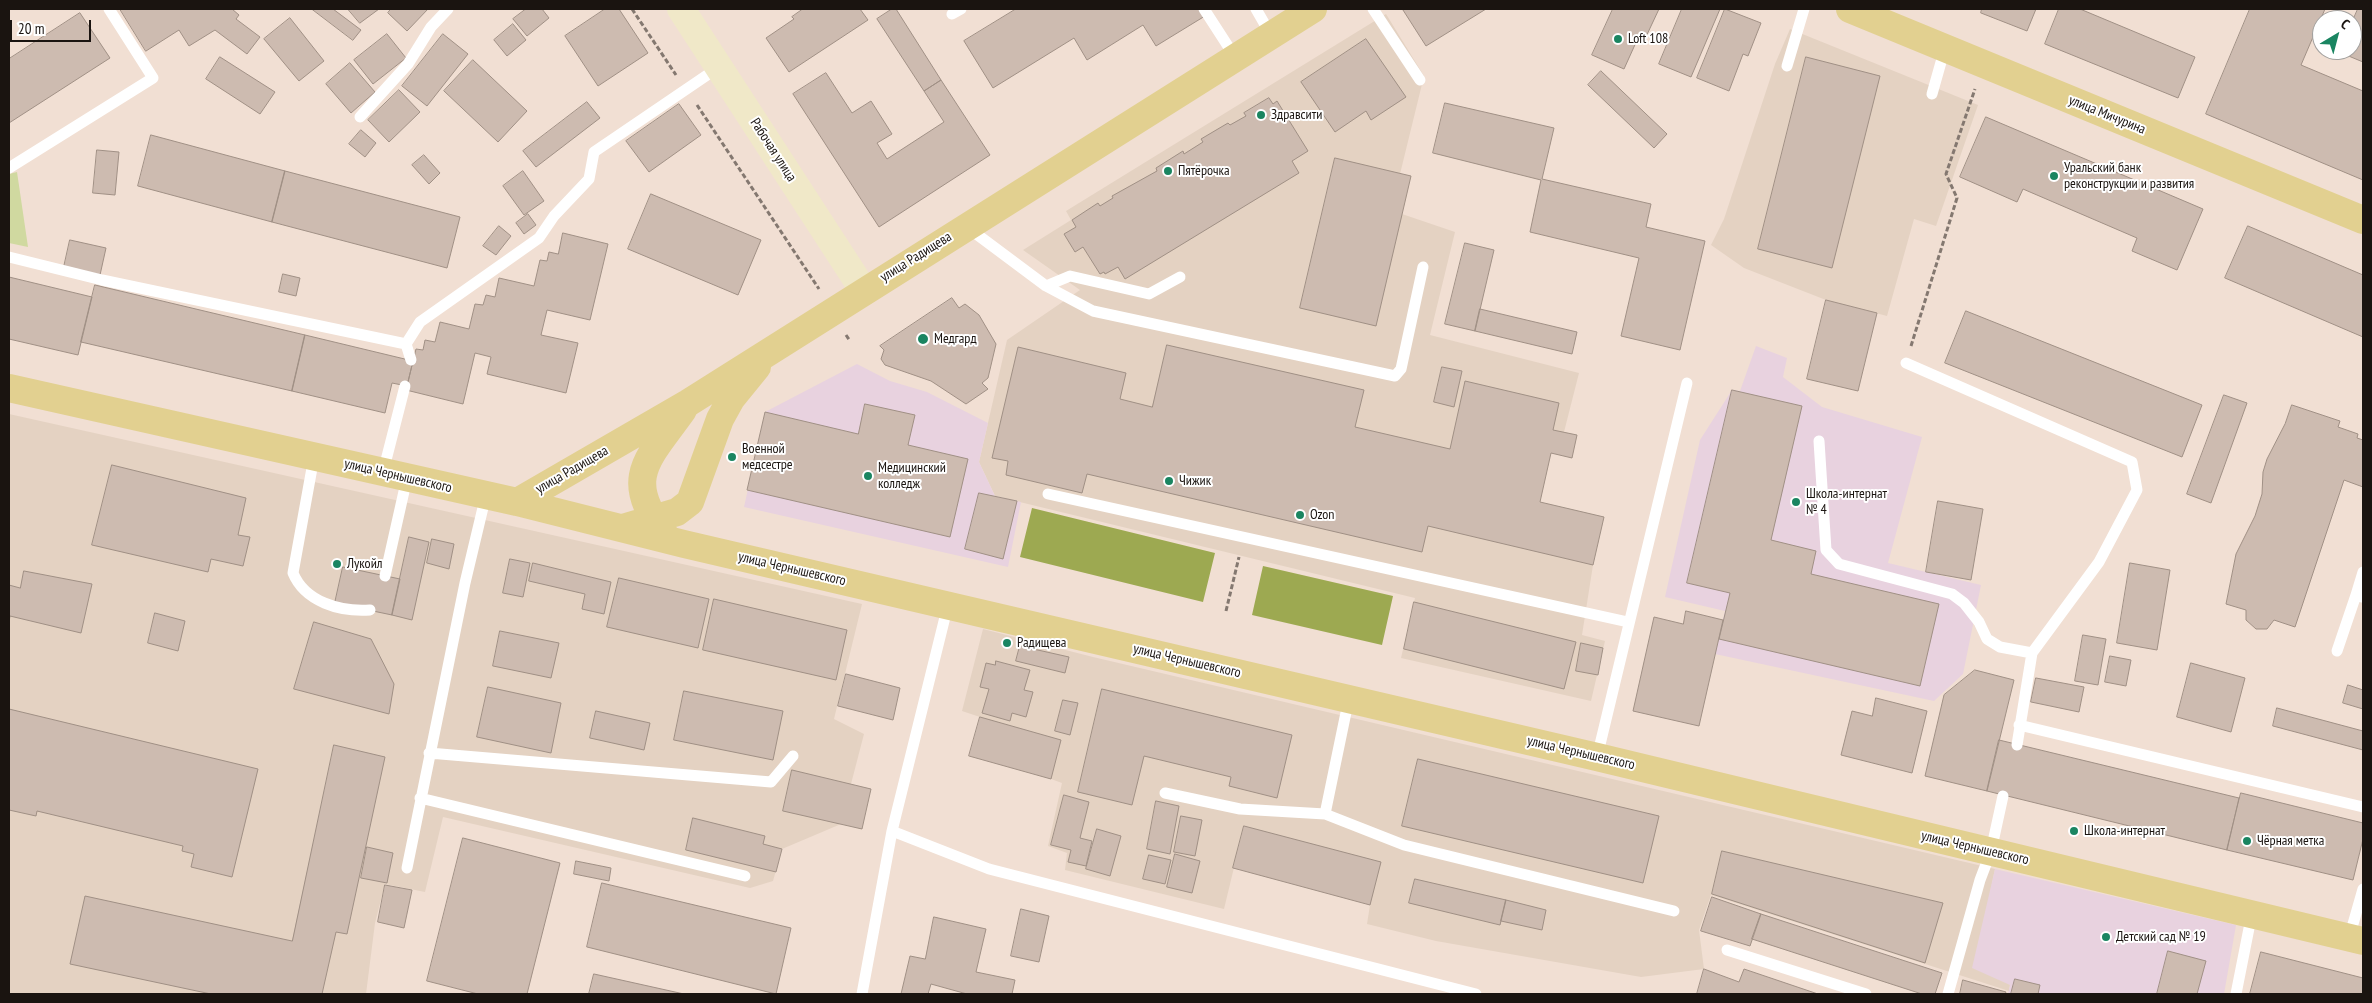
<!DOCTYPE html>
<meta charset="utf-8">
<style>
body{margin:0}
#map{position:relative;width:2372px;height:1003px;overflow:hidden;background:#f1dfd3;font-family:"PT Sans Narrow",sans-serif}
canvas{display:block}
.frame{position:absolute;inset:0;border:10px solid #1a1410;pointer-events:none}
.north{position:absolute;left:2312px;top:10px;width:50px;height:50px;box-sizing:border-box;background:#fff;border:1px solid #a3a19f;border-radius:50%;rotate:37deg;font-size:14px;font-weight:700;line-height:20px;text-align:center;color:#1a1410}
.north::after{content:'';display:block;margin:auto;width:18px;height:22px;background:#1a8561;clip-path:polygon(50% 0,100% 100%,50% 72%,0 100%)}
.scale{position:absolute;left:10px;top:20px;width:81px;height:22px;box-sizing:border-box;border:2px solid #1a1410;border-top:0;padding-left:6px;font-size:15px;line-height:18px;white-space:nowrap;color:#1a1410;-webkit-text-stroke:4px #fff;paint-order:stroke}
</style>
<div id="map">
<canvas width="2372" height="1003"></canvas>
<div class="frame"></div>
<div class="north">С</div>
<div class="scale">20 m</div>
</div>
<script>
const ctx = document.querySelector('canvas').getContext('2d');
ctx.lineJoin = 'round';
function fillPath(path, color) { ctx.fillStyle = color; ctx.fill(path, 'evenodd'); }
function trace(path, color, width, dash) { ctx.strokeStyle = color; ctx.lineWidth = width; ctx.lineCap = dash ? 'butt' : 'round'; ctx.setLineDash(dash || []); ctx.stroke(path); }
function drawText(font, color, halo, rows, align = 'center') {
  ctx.font = font + ' "PT Sans Narrow",sans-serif'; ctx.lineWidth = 4; ctx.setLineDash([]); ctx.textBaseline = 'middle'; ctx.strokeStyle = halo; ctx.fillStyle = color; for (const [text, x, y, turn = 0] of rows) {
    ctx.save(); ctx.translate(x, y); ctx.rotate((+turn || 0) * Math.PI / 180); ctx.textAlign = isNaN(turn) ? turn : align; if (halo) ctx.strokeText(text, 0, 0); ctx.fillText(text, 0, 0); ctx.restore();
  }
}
fillPath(new Path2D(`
 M 1386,14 L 1424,76 L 1400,174 L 1411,176 L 1402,214 L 1455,232 L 1430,335 L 1579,373 L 1564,432 L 1577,435 L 1572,458 L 1551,453 L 1540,502 L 1604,517 L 1593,565 L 1582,635 L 1605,641 L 1591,701 L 1401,658 L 1415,598 L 995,496 L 979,462 L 1007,340 L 1080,290 L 1023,250 L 1071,220 L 1066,211 Z
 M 1790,29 L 1978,105 L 1936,226 L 1914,219 L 1887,316 L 1826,300 L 1744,268 L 1711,245 L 1724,219 L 1775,64 Z
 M 9,414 L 862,604 L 834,719 L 864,734 L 851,784 L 871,789 L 862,829 L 841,824 L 782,849 L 773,881 L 750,888 L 443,817 L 425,892 L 385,884 L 375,923 L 366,994 L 9,994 Z
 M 983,629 L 1093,657 L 1995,869 L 1990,893 L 2010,985 L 2009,991 L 1711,895 L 1699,930 L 1704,969 L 1641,977 L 1436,941 L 1367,924 L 1370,905 L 1244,826 L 1224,909 L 1065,870 L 1067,853 L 1048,846 L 1062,783 L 1051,779 L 980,717 L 962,711 Z`), '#e4d2c2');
fillPath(new Path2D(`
 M 1756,346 L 1787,358 L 1783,377 L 1822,407 L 1922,437 L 1888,563 L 1981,585 L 1963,674 L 1934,701 L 1715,654 L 1725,611 L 1665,597 L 1700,440 L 1732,390 L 1740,391 Z
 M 857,364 L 890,381 L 927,392 L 988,423 L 979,462 L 995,496 L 1021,502 L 1008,567 L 744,507 L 765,412 Z
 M 1995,869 L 2236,925 L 2224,994 L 2008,994 L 2010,985 L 1972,968 Z`), '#e8d2df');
fillPath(new Path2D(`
 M 17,172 L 28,247 L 9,243 L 9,174 Z`), '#d0d9a0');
fillPath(new Path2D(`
 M 1032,508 L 1215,553 L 1203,602 L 1020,557 Z
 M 1263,566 L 1393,596 L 1382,645 L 1252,615 Z`), '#9da951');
const building = new Path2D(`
 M 120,9 L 232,9 L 239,15 L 236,19 L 260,37 L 247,54 L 215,30 L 189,46 L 179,30 L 146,51 Z
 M 312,9 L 333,9 L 361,30 L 353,40 Z
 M 348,9 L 379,9 L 360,23 Z
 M 391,9 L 428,9 L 407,31 L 388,13 Z
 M 526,9 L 542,9 L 549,18 L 527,36 L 513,19 Z
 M 605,9 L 619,9 L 648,53 L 598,86 L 565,36 Z
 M 803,9 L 860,9 L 868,20 L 789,72 L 766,38 L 794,19 L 792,17 Z
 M 892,9 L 896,9 L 941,80 L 924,91 L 877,19 Z
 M 1016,9 L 1200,9 L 1205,16 L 1156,46 L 1143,25 L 1087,60 L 1074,38 L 993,88 L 964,41 Z
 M 1405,9 L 1486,9 L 1426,46 L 1403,10 Z
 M 1613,9 L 1659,9 L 1644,41 L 1638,38 L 1624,69 L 1592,55 Z
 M 1682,9 L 1720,9 L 1691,77 L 1659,64 Z
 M 1725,9 L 1761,23 L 1748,56 L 1743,54 L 1729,91 L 1697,78 Z
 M 1982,9 L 2036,9 L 2027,31 L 1981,13 Z
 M 2059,9 L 2080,9 L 2195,57 L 2178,98 L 2045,44 Z
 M 2250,9 L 2325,9 L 2301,65 L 2363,91 L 2363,180 L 2206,114 Z
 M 2358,9 L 2363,9 L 2363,62 L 2339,52 L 2352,50 L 2352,22 Z
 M 80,13 L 110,58 L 9,123 L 9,59 Z
 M 290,18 L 324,61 L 299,81 L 264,39 Z
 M 513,24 L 526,40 L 507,56 L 494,40 Z
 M 387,34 L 406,58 L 373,84 L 354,60 Z
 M 443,34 L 468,54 L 427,106 L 402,86 Z
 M 1366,39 L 1406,97 L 1371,120 L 1366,111 L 1335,132 L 1301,82 Z
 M 220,57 L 275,92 L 260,114 L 206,79 Z
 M 1806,57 L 1880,76 L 1832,268 L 1758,249 Z
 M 473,60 L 527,111 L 498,142 L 444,91 Z
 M 350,63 L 375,92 L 351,113 L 326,84 Z
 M 1601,71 L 1667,134 L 1654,148 L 1588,85 Z
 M 826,73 L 852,113 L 871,101 L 892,134 L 877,143 L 887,159 L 944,122 L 924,91 L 941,80 L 990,155 L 879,227 L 793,94 Z
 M 399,90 L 420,112 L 389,142 L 368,120 Z
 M 1269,98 L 1273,104 L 1277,101 L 1308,151 L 1292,161 L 1299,173 L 1125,279 L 1118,267 L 1105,274 L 1104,272 L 1100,274 L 1083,247 L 1075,252 L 1064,234 L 1076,227 L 1072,220 L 1098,203 L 1100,206 L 1113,198 L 1112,196 L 1157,171 L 1156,168 L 1183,151 L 1184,154 L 1203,142 L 1201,139 L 1228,123 L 1230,125 L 1246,116 L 1244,113 Z
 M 587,102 L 600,118 L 536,167 L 523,151 Z
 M 1445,103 L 1554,128 L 1542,179 L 1651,204 L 1646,227 L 1705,241 L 1680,350 L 1621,336 L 1639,258 L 1530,232 L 1541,180 L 1433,153 Z
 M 679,104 L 701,135 L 649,172 L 626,141 Z
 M 1986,117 L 2203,209 L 2177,270 L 2132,251 L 2137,238 L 2023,189 L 2017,202 L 1960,177 Z
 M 361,130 L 376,143 L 365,157 L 349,144 Z
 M 151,135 L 285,171 L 272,222 L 138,186 Z
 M 97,150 L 119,152 L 115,195 L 93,193 Z
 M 424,155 L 440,173 L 429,184 L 412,165 Z
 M 1335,158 L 1411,176 L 1376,326 L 1300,308 Z
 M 285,171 L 460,217 L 447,268 L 272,222 Z
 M 523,171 L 544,201 L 524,215 L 503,186 Z
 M 651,194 L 761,240 L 738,295 L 628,249 Z
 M 528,214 L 536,225 L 524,234 L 516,223 Z
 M 499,226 L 511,236 L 496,255 L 483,246 Z
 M 2248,226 L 2363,275 L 2363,337 L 2225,278 Z
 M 563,233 L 608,244 L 590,320 L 547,310 L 541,335 L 578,343 L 566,393 L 487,374 L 491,357 L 475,353 L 463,404 L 406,390 L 416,349 L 423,350 L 425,340 L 435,342 L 440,322 L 469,329 L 475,304 L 483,305 L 486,295 L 495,297 L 499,278 L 534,286 L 540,260 L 547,261 L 549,252 L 558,254 Z
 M 70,240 L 106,248 L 100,275 L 64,267 Z
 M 1465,243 L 1494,250 L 1475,331 L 1445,324 Z
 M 283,274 L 300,278 L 296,296 L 279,292 Z
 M 9,277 L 92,297 L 78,355 L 9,339 Z
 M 95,285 L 305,335 L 292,391 L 81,342 Z
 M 952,298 L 959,308 L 965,304 L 979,315 L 996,344 L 988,378 L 982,383 L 988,389 L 966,404 L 931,381 L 885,365 L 881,359 L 884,350 L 880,346 Z
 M 1826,300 L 1877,313 L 1858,391 L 1807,379 Z
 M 1480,309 L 1577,332 L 1572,354 L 1475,331 Z
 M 1966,311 L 2202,405 L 2182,457 L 1945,363 Z
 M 305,335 L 413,361 L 407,386 L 392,383 L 385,413 L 292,391 Z
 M 1167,345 L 1364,390 L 1355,427 L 1450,449 L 1465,381 L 1559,403 L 1553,430 L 1577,435 L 1572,458 L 1551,453 L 1540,502 L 1604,517 L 1593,565 L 1428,526 L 1422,552 L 1087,474 L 1082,493 L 1006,475 L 1008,461 L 992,458 L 1018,347 L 1126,373 L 1120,399 L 1152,407 Z
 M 1442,367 L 1462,371 L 1454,407 L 1434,402 Z
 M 1732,390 L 1802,406 L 1771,540 L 1816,551 L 1811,574 L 1939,604 L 1920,686 L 1719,639 L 1730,593 L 1687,583 Z
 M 2224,395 L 2247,403 L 2211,503 L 2187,494 Z
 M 865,404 L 915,415 L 908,445 L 968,459 L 950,537 L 747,490 L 765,412 L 858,434 Z
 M 2292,405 L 2340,421 L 2338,427 L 2358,434 L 2357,438 L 2363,440 L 2363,487 L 2344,480 L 2295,627 L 2274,620 L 2267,629 L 2256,629 L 2246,620 L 2246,610 L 2226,604 L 2236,554 L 2255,516 L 2262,494 L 2263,472 L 2267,459 L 2285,424 Z
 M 112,465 L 246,498 L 238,535 L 250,537 L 243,566 L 211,559 L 208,572 L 92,545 Z
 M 979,493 L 1017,501 L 1003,559 L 965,549 Z
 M 1938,501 L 1983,509 L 1971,580 L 1926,572 Z
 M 409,537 L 429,542 L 412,620 L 392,615 Z
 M 432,539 L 454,544 L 449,569 L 427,563 Z
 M 510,559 L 530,563 L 523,597 L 503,593 Z
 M 533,563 L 611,582 L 604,614 L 582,609 L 585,594 L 529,581 Z
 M 2130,563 L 2170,570 L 2157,650 L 2117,643 Z
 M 343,567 L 400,579 L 392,615 L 335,603 Z
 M 24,571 L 92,584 L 81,633 L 10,616 L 9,622 L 9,585 L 20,588 Z
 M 619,578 L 709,599 L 698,648 L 607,627 Z
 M 714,599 L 847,630 L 836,680 L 703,650 Z
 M 1414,602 L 1576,642 L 1564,689 L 1404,649 Z
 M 1686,611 L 1723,620 L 1699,726 L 1633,711 L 1654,617 L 1683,624 Z
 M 155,613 L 185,621 L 178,651 L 148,643 Z
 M 314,622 L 371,639 L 394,684 L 389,714 L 294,689 Z
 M 500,631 L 559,643 L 551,678 L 493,666 Z
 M 2083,635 L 2106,639 L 2098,685 L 2075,681 Z
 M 1581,643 L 1603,648 L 1598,675 L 1576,671 Z
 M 1020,646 L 1069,657 L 1065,673 L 1016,661 Z
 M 2110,656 L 2131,660 L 2126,686 L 2105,682 Z
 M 996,661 L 1030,670 L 1024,690 L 1033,692 L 1026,717 L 1012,713 L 1010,721 L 982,713 L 989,689 L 980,687 L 986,663 L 995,665 Z
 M 2191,663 L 2245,678 L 2231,732 L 2177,717 Z
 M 1975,670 L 2014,680 L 1987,791 L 1925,776 L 1944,695 Z
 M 846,674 L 900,688 L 893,720 L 838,706 Z
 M 2036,678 L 2084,687 L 2079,712 L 2031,702 Z
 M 2348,685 L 2363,690 L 2363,709 L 2343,703 Z
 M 488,687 L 561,703 L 551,753 L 477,737 Z
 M 1102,689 L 1292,735 L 1277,798 L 1229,786 L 1231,777 L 1144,756 L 1132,805 L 1078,792 Z
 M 684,691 L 783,711 L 773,760 L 674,740 Z
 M 1876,698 L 1927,711 L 1912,773 L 1841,755 L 1852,711 L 1872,716 Z
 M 1063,700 L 1078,703 L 1070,735 L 1055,731 Z
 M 2277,708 L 2363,731 L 2363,750 L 2273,726 Z
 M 9,709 L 258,769 L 232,877 L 191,867 L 194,854 L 182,851 L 183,846 L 37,811 L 36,816 L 9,810 Z
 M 596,711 L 650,723 L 644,750 L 590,738 Z
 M 980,717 L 1061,740 L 1051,779 L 969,756 Z
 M 1999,740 L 2239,798 L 2227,850 L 1987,791 Z
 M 334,745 L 385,757 L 347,934 L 336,932 L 322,994 L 211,994 L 70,964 L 85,896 L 292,941 Z
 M 1418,759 L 1659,816 L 1643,883 L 1402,826 Z
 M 792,770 L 871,789 L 862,829 L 783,811 Z
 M 2241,793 L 2363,823 L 2363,839 L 2353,880 L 2227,850 Z
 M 1064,795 L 1089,802 L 1080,838 L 1092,841 L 1086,866 L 1068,862 L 1071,850 L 1051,845 Z
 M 1156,801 L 1179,806 L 1170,854 L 1147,849 Z
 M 1181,816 L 1202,820 L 1195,856 L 1174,852 Z
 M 693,818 L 765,836 L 763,844 L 782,849 L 776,872 L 686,850 Z
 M 1244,826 L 1381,862 L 1370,905 L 1233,868 Z
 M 1097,829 L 1121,836 L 1110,876 L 1086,869 Z
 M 463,838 L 560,863 L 527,994 L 478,994 L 427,981 Z
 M 367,847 L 393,853 L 387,883 L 361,878 Z
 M 1722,851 L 1943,903 L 1925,963 L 1712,894 Z
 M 1175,854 L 1200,861 L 1192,893 L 1167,887 Z
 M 1149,855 L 1171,860 L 1165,884 L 1143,879 Z
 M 576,861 L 611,868 L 609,881 L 574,874 Z
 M 1415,879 L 1506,900 L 1500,925 L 1409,903 Z
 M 602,883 L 791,928 L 776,994 L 587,947 Z
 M 385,885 L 412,890 L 404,928 L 378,922 Z
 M 1712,897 L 1761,914 L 1750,946 L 1701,931 Z
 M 1506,900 L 1546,910 L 1542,930 L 1501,921 Z
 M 1021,909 L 1049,916 L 1039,962 L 1011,956 Z
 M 1761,914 L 1942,973 L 1935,994 L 1922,994 L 1752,939 Z
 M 934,917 L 986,929 L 976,972 L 1015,980 L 1012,994 L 967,994 L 931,984 L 928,994 L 901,994 L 910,956 L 925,959 Z
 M 2168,951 L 2206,961 L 2197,994 L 2157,994 Z
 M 2261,952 L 2363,978 L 2363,994 L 2250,994 Z
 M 1704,969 L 1739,982 L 1744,969 L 1818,994 L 1697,994 Z
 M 594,974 L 684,994 L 589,994 Z
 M 2015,979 L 2040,985 L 2038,994 L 2011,994 Z
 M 1963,980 L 2006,992 L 2005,994 L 1960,994 Z`);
fillPath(building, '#cdbbb0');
trace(building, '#a09085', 1);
trace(new Path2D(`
 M 632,9 L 676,75
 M 697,105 L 819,289
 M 846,335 L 850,341
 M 1911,346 L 1957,198 L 1946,174 L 1975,89
 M 1226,611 L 1239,557`), '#847870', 3, [5, 2.5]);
trace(new Path2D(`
 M 1204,9 L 1235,57
 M 1256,9 L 1271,35
 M 1373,9 L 1420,80
 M 952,14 L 961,9
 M 1787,66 L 1804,9
 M 1932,94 L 1945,48
 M 360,117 L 408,64 L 431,27 L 448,9
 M 9,168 L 153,78 L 109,9
 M 967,227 L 1046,286 L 1093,311 L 1395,376 L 1401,369 L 1423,267
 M 9,257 L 102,280 L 406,344 L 411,360
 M 1046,286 L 1070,276 L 1149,294 L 1180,277
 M 406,344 L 420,322 L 539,238 L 554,216 L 589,179 L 594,152 L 719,67
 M 1906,363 L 2132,462 L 2137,490 L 2099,562 L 2032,653 L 2017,745
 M 1819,441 L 1826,550 L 1839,564 L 1952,594 L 1964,603 L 1979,622 L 1987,639 L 2000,647 L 2032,653
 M 314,457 L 293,573 C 305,602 340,612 370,610
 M 383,472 L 405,386
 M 1048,494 L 1628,622
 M 385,576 L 407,478
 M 2362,597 L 2356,595 L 2363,572
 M 2337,651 L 2356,595
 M 2019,725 L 2363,807
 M 429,753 L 771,782 L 793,756
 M 1597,757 L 1687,383
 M 1165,793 L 1240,809 L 1325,814 L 1404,845 L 1674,911
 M 420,798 L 745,876
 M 1325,814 L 1349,698
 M 892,831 L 989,869 L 1476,994
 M 407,868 L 465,583 L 486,495
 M 2349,938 L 2363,889
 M 1727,950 L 1866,994
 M 862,994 L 892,831 L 948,605
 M 1948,994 L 1980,880 L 1991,851 L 2003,796
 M 2236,994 L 2252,913`), '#fff', 11);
trace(new Path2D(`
 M 681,9 L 864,291`), '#f0e8c8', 28);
trace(new Path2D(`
 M 1850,9 L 2363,220
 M 9,388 L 517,502 L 684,544 L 1597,757 L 2363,941
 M 517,502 L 688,403 L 1313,9
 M 623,528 L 677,512 L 690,502 L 720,419 L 731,399 L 757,367
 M 664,533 C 621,478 649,458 683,410`), '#e2d090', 28);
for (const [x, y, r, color] of [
 [1618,39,5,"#1a8561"],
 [1261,115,5,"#1a8561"],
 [1168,171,5,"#1a8561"],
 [2054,176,5,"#1a8561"],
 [923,339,6,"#1a8561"],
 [732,457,5,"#1a8561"],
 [868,476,5,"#1a8561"],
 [1169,481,5,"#1a8561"],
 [1796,502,5,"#1a8561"],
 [1300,515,5,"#1a8561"],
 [337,564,5,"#1a8561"],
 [1007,643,5,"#1a8561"],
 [2074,831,5,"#1a8561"],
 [2247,841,5,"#1a8561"],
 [2106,937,5,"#1a8561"]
]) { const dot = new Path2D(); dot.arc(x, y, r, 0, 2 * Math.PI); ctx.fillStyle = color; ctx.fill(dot); trace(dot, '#fff', 2); }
drawText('14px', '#1a1410', '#fff', [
 ["Loft 108",1628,39],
 ["Здравсити",1271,115],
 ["Уральский банк",2064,168],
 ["реконструкции и развития",2064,184],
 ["Пятёрочка",1178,171],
 ["Медгард",934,339],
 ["Военной",742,449],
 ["медсестре",742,465],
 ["Медицинский",878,468],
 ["колледж",878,484],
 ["Чижик",1179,481],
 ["Школа-интернат",1806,494],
 ["№ 4",1806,510],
 ["Ozon",1310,515],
 ["Лукойл",347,564],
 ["Радищева",1017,643],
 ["Школа-интернат",2084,831],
 ["Чёрная метка",2257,841],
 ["Детский сад № 19",2116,937]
], 'left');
drawText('14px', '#1a1410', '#fff', [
 ["улица Мичурина",2107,115,22],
 ["Рабочая улица",773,150,57],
 ["улица Радищева",916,257,-32],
 ["улица Радищева",572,470,-30],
 ["улица Чернышевского",398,476,13],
 ["улица Чернышевского",792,569,13],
 ["улица Чернышевского",1187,661,13],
 ["улица Чернышевского",1581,753,13],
 ["улица Чернышевского",1975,848,13]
]);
</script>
